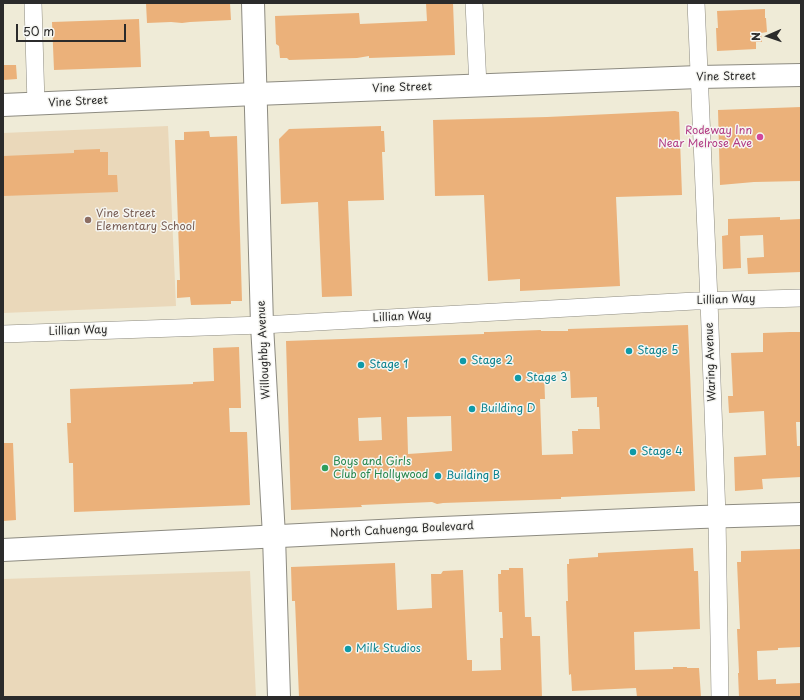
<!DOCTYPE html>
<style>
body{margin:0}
#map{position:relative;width:804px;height:700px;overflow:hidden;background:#efebd7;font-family:"Playpen Sans",sans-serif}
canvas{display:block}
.frame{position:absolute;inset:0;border:4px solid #2b2b2b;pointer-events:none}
.north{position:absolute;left:748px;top:16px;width:40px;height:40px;-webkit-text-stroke:3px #f6f6f2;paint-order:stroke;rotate:268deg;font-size:11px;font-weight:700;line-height:16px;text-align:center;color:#2b2b2b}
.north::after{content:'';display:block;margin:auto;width:14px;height:18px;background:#2b2b2b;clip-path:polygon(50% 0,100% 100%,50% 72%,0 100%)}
.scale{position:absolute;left:16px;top:24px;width:110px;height:18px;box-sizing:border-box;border:2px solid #2b2b2b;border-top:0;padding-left:5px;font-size:12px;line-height:14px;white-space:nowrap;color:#2b2b2b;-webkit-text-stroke:3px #f6f6f2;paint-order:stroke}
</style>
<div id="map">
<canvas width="804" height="700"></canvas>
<div class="frame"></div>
<div class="north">N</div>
<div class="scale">50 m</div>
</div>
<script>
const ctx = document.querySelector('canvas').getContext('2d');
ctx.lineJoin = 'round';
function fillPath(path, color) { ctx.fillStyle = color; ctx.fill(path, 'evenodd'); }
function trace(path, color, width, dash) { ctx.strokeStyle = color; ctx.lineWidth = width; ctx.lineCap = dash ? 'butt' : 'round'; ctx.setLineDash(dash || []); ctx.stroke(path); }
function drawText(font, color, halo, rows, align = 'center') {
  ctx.font = font + ' "Playpen Sans",sans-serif'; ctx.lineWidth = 3; ctx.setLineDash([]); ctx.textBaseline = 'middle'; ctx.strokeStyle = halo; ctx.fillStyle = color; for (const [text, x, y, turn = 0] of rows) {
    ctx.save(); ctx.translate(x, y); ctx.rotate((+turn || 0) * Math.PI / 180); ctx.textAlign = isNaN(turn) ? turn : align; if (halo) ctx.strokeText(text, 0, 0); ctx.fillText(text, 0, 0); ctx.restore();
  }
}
fillPath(new Path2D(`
 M 168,126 L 176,306 L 3,313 L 3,133 Z
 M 250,571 L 256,697 L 3,697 L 3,579 Z`), '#ead8ba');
fillPath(new Path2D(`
 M 146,3 L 230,3 L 231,20 L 190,22 L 182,23 L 171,22 L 147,23 Z
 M 426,3 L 453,3 L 455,55 L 369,58 L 369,56 L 357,58 L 289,60 L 287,58 L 280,58 L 279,46 L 276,44 L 275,16 L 359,13 L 360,24 L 427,21 Z
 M 765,9 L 765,18 L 766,18 L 767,32 L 761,33 L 762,42 L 756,42 L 756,49 L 717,51 L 716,28 L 718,28 L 717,11 Z
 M 139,19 L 141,67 L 54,70 L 52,22 Z
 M 3,65 L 16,65 L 17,79 L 3,80 Z
 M 801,107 L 801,181 L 754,182 L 720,185 L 718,110 Z
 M 675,111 L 679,112 L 682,195 L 616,197 L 620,286 L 520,291 L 520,279 L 488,281 L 484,195 L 435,196 L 433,120 L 547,117 Z
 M 381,126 L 381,131 L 384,131 L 385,152 L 382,152 L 384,200 L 348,201 L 352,296 L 322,297 L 318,202 L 281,204 L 279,139 L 289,129 Z
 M 209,131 L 210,137 L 237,136 L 242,301 L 231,301 L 231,304 L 191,305 L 190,297 L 177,298 L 177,280 L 180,280 L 175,140 L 184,140 L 184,132 Z
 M 100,149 L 100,152 L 108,152 L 108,175 L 117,175 L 118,192 L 3,196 L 3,156 L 74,153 L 74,150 Z
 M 780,217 L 780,220 L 801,219 L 801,272 L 748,274 L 747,258 L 764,257 L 763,235 L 740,236 L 741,268 L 723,269 L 722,236 L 728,235 L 728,219 Z
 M 688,325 L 695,491 L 561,497 L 561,499 L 443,503 L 437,504 L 432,502 L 361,505 L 362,507 L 291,510 L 286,341 L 484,334 L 484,332 L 489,332 L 541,330 L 541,331 L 568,331 L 568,329 ZM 570,371 L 571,398 L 597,397 L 597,407 L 599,407 L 600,429 L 578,429 L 578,431 L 572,431 L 573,454 L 542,455 L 540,399 L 545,399 L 544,372 ZM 451,416 L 452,451 L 408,454 L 407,417 ZM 381,417 L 382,440 L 359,441 L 358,418 Z
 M 790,332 L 801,332 L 801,422 L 796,422 L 797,446 L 801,446 L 801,477 L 762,479 L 763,489 L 735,491 L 734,457 L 766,455 L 764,411 L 729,413 L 728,396 L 733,396 L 731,353 L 763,352 L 763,333 Z
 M 239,347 L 241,408 L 229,408 L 230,432 L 247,432 L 250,505 L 74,512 L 73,463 L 69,463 L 67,423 L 71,423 L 70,389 L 193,384 L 193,382 L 214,381 L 213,348 Z
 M 3,443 L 13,443 L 16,520 L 3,521 Z
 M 693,548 L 694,571 L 698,571 L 700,629 L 634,632 L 635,670 L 673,669 L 673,667 L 687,667 L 687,668 L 699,668 L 701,697 L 637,697 L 636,688 L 572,691 L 571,674 L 569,675 L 566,601 L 568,601 L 567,564 L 569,564 L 569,559 L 598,557 L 598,553 Z
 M 801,549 L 801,647 L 778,648 L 778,650 L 757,651 L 758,680 L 776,679 L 776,684 L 801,683 L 801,697 L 739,697 L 738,673 L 739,673 L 737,629 L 740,629 L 737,562 L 741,562 L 741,551 Z
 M 395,563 L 397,610 L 432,608 L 431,574 L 441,574 L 443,571 L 463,570 L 467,660 L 472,660 L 472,671 L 501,670 L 500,638 L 503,638 L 502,612 L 499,612 L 498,574 L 501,574 L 501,570 L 509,570 L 509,568 L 523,568 L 525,617 L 531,617 L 532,636 L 540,636 L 542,697 L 299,697 L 295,601 L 292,601 L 291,567 Z`), '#ebb17a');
const minor = new Path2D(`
 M 33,3 L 36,104
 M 474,3 L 478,86
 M 696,3 L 709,301 L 717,516 L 720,697
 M 3,334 L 262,325 L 695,301 L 801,298`);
const tertiary = new Path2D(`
 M 253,3 L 262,325 L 274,536 L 279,697`);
const secondary = new Path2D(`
 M 3,105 L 256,94 L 699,77 L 801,75
 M 3,550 L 419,529 L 700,517 L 801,514`);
trace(minor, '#8d8b81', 18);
trace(tertiary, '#8d8b81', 24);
trace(secondary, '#8d8b81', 24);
trace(minor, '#fff', 17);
trace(tertiary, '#fff', 22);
trace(secondary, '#fff', 22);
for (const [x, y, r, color] of [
 [760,137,4,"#d1479c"],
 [88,220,4,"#8d6e63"],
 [629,351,4,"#0f9aa8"],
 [463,361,4,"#0f9aa8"],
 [361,365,4,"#0f9aa8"],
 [518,378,4,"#0f9aa8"],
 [472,409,4,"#0f9aa8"],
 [633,452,4,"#0f9aa8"],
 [325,468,4,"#2e9e5b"],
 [438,476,4,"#0f9aa8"],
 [348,649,4,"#0f9aa8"]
]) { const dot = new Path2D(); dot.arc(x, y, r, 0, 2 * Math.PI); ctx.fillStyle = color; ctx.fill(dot); trace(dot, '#f6f6f2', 1.5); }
drawText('11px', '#2b2b2b', '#f6f6f2', [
 ["Vine Street",726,77,-1],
 ["Vine Street",402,88,-2],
 ["Vine Street",78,102,-3],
 ["Lillian Way",726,300,-2],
 ["Lillian Way",402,317,-3],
 ["Lillian Way",78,331,-2],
 ["Willoughby Avenue",264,350,-93],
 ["Waring Avenue",711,362,-92],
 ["North Cahuenga Boulevard",402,530,-3]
]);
drawText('11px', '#b23c85', '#f6f6f2', [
 ["Rodeway Inn",752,131],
 ["Near Melrose Ave",752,144]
], 'right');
drawText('11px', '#785e54', '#f6f6f2', [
 ["Vine Street",96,214],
 ["Elementary School",96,227]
], 'left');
drawText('11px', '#0d838f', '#f6f6f2', [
 ["Stage 5",637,351],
 ["Stage 2",471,361],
 ["Stage 1",369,365],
 ["Stage 3",526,378],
 ["Building D",480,409],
 ["Stage 4",641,452],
 ["Building B",446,476],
 ["Milk Studios",356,649]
], 'left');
drawText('11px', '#27864d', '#f6f6f2', [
 ["Boys and Girls",333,462],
 ["Club of Hollywood",333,475]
], 'left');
</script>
